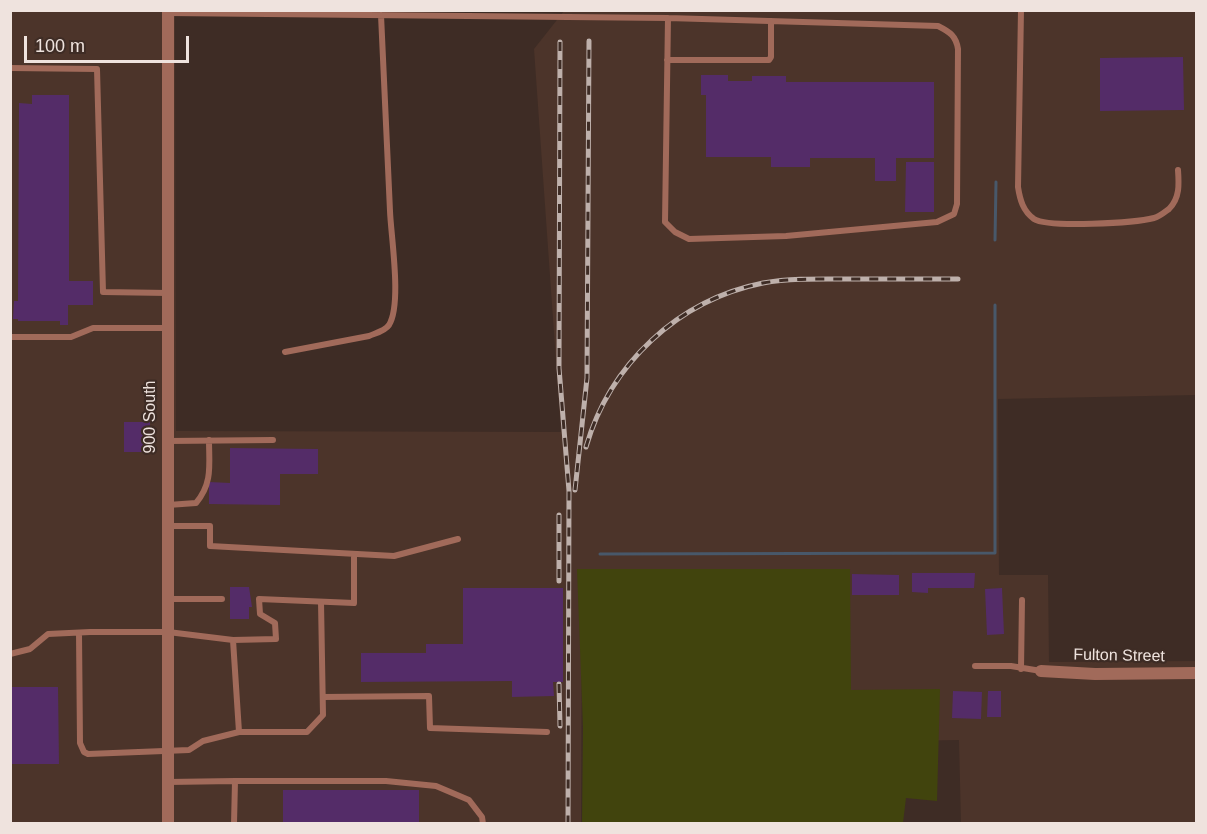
<!DOCTYPE html>
<style>
body{margin:0}
#map{position:relative;width:1207px;height:834px;overflow:hidden;background:#3e2c25;font-family:Arial,sans-serif}
canvas{display:block}
.frame{position:absolute;inset:0;border:12px solid #efe3de;pointer-events:none}
.scale{position:absolute;left:24px;top:36px;width:165px;height:27px;box-sizing:border-box;border:3px solid #efe3de;border-top:0;padding-left:8px;font-size:18px;line-height:21px;white-space:nowrap;color:#efe3de;-webkit-text-stroke:4px #3e2c25;paint-order:stroke}
</style>
<div id="map">
<canvas width="1207" height="834"></canvas>
<div class="frame"></div>
<div class="scale">100 m</div>
</div>
<script>
const ctx = document.querySelector('canvas').getContext('2d');
ctx.lineJoin = 'round';
function fillPath(path, color) { ctx.fillStyle = color; ctx.fill(path, 'evenodd'); }
function trace(path, color, width, dash) { ctx.strokeStyle = color; ctx.lineWidth = width; ctx.lineCap = dash ? 'butt' : 'round'; ctx.setLineDash(dash || []); ctx.stroke(path); }
function drawText(font, color, halo, rows, align = 'center') {
  ctx.font = font + ' Arial,sans-serif'; ctx.lineWidth = 4.5; ctx.setLineDash([]); ctx.textBaseline = 'middle'; ctx.strokeStyle = halo; ctx.fillStyle = color; for (const [text, x, y, turn = 0] of rows) {
    ctx.save(); ctx.translate(x, y); ctx.rotate((+turn || 0) * Math.PI / 180); ctx.textAlign = isNaN(turn) ? turn : align; if (halo) ctx.strokeText(text, 0, 0); ctx.fillText(text, 0, 0); ctx.restore();
  }
}
fillPath(new Path2D(`
 M 10,11 L 175,11 L 176,431 L 561,432 L 534,49 L 564,11 L 1196,11 L 1196,395 L 998,399 L 999,575 L 1048,575 L 1049,662 L 1196,661 L 1196,823 L 961,823 L 959,740 L 848,742 L 582,580 L 581,823 L 11,823 Z`), '#4c342a');
fillPath(new Path2D(`
 M 577,569 L 850,569 L 851,690 L 940,689 L 937,801 L 906,798 L 903,823 L 582,823 L 583,728 Z`), '#41440d');
trace(new Path2D(`
 M 995,240 L 996,182
 M 600,554 L 995,553 L 995,305`), '#48586a', 3);
fillPath(new Path2D(`
 M 1183,57 L 1184,110 L 1100,111 L 1100,58 Z
 M 701,75 L 728,75 L 728,81 L 752,81 L 752,76 L 786,76 L 786,82 L 934,82 L 934,158 L 896,158 L 896,181 L 875,181 L 875,158 L 810,158 L 810,167 L 771,167 L 771,157 L 706,157 L 706,95 L 701,95 Z
 M 32,95 L 69,95 L 69,281 L 93,281 L 93,305 L 68,305 L 68,325 L 60,325 L 60,321 L 18,321 L 18,319 L 13,319 L 14,301 L 18,301 L 19,103 L 32,104 Z
 M 906,162 L 934,162 L 934,212 L 905,212 Z
 M 124,422 L 150,422 L 150,452 L 124,452 Z
 M 230,448 L 318,449 L 318,474 L 280,474 L 280,505 L 209,504 L 209,482 L 230,483 Z
 M 912,573 L 975,573 L 974,588 L 928,588 L 928,593 L 912,592 Z
 M 852,574 L 899,575 L 899,595 L 852,595 Z
 M 230,587 L 249,587 L 252,607 L 249,607 L 249,619 L 230,619 Z
 M 463,588 L 563,588 L 563,682 L 553,682 L 554,696 L 512,697 L 512,681 L 361,682 L 361,653 L 426,653 L 426,644 L 463,644 Z
 M 1002,588 L 1004,634 L 987,635 L 985,589 Z
 M 10,687 L 58,687 L 59,764 L 10,764 Z
 M 953,691 L 982,692 L 981,719 L 952,718 Z
 M 988,691 L 1001,691 L 1001,717 L 987,717 Z
 M 283,790 L 419,790 L 419,824 L 283,824 Z`), '#542c68');
trace(new Path2D(`
 M 1021,10 L 1018,187 C 1020,200 1023,211 1034,219 C 1048,228 1135,223 1154,218 C 1159,217 1165,212 1169,209 C 1180,198 1179,184 1178,170
 M 168,13 L 668,18 L 938,26 C 950,32 956,36 958,49 L 957,204 L 954,214 L 937,222 L 786,236 L 689,239 L 675,232 L 665,222 L 668,18
 M 667,60 L 769,60 L 771,57 L 771,21
 M 10,68 L 97,69 L 103,292 L 168,293
 M 10,337 L 71,337 L 93,328 L 168,328
 M 285,352 L 369,336 C 376,333 385,331 389,325 C 402,304 391,237 390,211 C 387,146 384,80 381,15
 M 168,441 L 273,440
 M 168,505 L 196,503 C 213,483 209,464 209,440
 M 168,526 L 210,526 L 210,546 L 394,556 L 458,539
 M 168,599 L 222,599
 M 233,640 L 276,639 L 275,623 L 260,614 L 259,599 L 354,603 L 354,554
 M 10,654 L 30,649 L 48,634 L 90,632 L 168,632 L 233,640 L 239,732 L 203,741 L 189,750 L 88,754 L 84,752 L 80,743 L 79,633
 M 975,666 L 1011,666 L 1041,671
 M 1021,669 L 1022,600
 M 323,697 L 429,696 L 430,728 L 547,732
 M 239,732 L 307,732 L 323,715 L 321,602
 M 235,781 L 386,781 L 436,786 L 469,800 L 482,817 L 483,824
 M 168,782 L 235,781 L 234,824`), '#a16a5a', 6);
trace(new Path2D(`
 M 1041,671 L 1095,674 L 1196,673`), '#a16a5a', 12);
trace(new Path2D(`
 M 168,10 L 168,824`), '#a16a5a', 12);
const rail = new Path2D(`
 M 560,42 L 559,368 L 569,491 L 568,824
 M 586,447 C 610,364 678,300 763,283 C 792,278 821,279 849,279 C 886,279 922,279 958,279
 M 575,490 L 587,378 L 589,41
 M 559,515 L 559,581
 M 559,684 L 560,726`);
trace(rail, '#beb0ab', 5);
trace(rail, '#3e2c25', 3, [9]);
drawText('16px', '#efe3de', '#3e2c25', [
 ["900 South",151,417,-90],
 ["Fulton Street",1119,656,1]
]);
</script>
